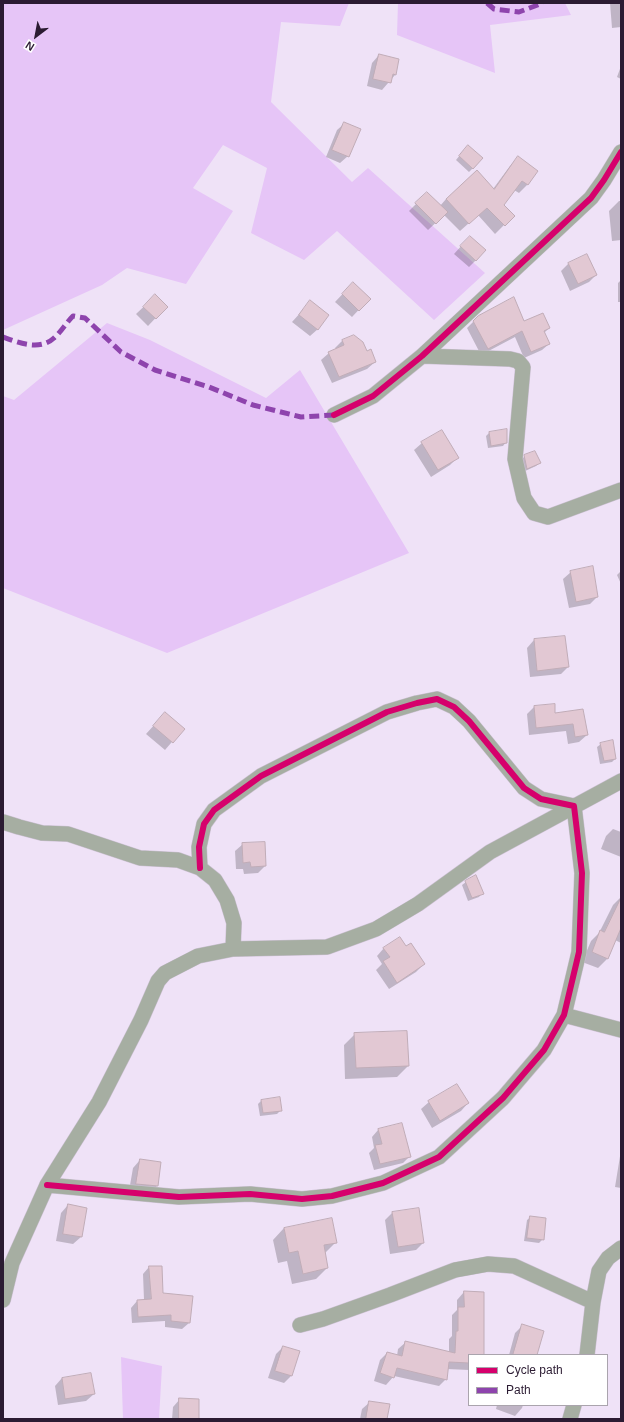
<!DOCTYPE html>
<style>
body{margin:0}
#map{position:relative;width:624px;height:1422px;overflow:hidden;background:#efe2f7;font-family:Helvetica,sans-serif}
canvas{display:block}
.frame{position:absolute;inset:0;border:4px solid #2b1b32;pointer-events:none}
.legend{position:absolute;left:468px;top:1354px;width:140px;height:52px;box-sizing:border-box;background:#fff;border:1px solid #aaa4ad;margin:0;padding:5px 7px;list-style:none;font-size:12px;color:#2b1b32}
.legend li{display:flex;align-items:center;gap:8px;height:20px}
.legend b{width:20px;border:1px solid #aaa4ad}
.north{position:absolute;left:16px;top:16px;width:40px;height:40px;-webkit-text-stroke:3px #fff;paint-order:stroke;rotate:212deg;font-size:11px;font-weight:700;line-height:16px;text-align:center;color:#2b1b32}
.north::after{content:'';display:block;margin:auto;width:14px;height:18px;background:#2b1b32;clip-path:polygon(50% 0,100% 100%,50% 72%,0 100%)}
</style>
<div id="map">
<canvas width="624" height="1422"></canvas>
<div class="frame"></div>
<ul class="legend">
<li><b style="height:5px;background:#d6006c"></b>Cycle path</li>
<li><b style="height:5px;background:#8e44ad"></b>Path</li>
</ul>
<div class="north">N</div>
</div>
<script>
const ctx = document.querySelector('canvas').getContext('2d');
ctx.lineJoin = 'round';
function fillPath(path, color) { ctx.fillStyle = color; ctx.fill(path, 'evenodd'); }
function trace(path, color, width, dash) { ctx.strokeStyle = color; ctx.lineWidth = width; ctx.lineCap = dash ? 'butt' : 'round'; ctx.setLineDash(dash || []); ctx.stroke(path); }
fillPath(new Path2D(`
 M 3,3 L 349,3 L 340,26 L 281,22 L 271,102 L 352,182 L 368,168 L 485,273 L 434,320 L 337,231 L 304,260 L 251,233 L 267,168 L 223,145 L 193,188 L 233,211 L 186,284 L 127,268 L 102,285 L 3,330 Z
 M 398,3 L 565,3 L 571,15 L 490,25 L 495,73 L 397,35 Z
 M 107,323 L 150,340 L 266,398 L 300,370 L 409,553 L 167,653 L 3,588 L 3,396 L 14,400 Z
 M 121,1357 L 162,1366 L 159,1419 L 123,1419 Z`), '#e6c5f7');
fillPath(new Path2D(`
 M 610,3 L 621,3 L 621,27 L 612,28 Z
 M 379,55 L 398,60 L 395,75 L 382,90 L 367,86 L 372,63 Z
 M 621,66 L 621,79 L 617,77 Z
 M 345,123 L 348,156 L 340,163 L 326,157 L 337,130 Z
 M 464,150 L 473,168 L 469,172 L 456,160 Z
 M 518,158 L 537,171 L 527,185 L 519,193 L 514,190 L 502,205 L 513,216 L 495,234 L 478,215 L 460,231 L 444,215 L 428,230 L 409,211 L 427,193 L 440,206 L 446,199 L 493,189 L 510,166 Z
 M 619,201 L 621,201 L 621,240 L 612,241 L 609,211 Z
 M 463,244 L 476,260 L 469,267 L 454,254 Z
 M 587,255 L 596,275 L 589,282 L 570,291 L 561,271 L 568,264 Z
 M 621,280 L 621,302 L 618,302 L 618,283 Z
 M 353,283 L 369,299 L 352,317 L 335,302 Z
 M 155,296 L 166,307 L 148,326 L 136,314 Z
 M 310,302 L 318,329 L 310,336 L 292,322 Z
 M 478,317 L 524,322 L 549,328 L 544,333 L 549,344 L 542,350 L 524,358 L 515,337 L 481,355 L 467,328 Z
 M 343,340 L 366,352 L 375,362 L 367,369 L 332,383 L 321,360 L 329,353 L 336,349 L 335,348 Z
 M 489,433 L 506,442 L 503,446 L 488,448 L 486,436 Z
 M 422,443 L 457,458 L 450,465 L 431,477 L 414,450 Z
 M 525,456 L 539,463 L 536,466 L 523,472 L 521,460 Z
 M 621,571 L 621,584 L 617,575 Z
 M 571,572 L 597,597 L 590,604 L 569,608 L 563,579 Z
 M 534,640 L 568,667 L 561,674 L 530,677 L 527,648 Z
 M 534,707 L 555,714 L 582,710 L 587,735 L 579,742 L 568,744 L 566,731 L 529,735 L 527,714 Z
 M 165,713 L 183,729 L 165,750 L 146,734 Z
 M 601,744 L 615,759 L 612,762 L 600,764 L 597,747 Z
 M 613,829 L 621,832 L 621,857 L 601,849 L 606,836 Z
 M 243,844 L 265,866 L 258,873 L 244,874 L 243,869 L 236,869 L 235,851 Z
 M 466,882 L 482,893 L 479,897 L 468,901 L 462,885 Z
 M 621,897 L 621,943 L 615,940 L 608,958 L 598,968 L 582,962 L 591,941 L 599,933 L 613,905 Z
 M 406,947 L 424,964 L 416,972 L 389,989 L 376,970 L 382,964 L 377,956 L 384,948 Z
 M 355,1034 L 408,1066 L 397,1077 L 345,1079 L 344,1045 Z
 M 262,1100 L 281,1110 L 277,1114 L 260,1116 L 258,1104 Z
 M 429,1102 L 468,1103 L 461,1111 L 432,1128 L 421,1109 Z
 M 378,1130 L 410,1156 L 403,1163 L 374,1170 L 369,1153 L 374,1148 L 372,1137 Z
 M 621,1150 L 621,1188 L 615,1187 Z
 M 140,1160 L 157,1186 L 150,1193 L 129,1191 L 133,1168 Z
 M 68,1205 L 81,1237 L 73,1244 L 56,1241 L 61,1213 Z
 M 392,1213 L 423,1243 L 416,1250 L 390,1254 L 385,1220 Z
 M 531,1217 L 543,1239 L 539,1243 L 524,1241 L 527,1220 Z
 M 284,1228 L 336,1242 L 325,1253 L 327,1268 L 316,1279 L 292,1284 L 287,1261 L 278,1263 L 273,1240 Z
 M 149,1267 L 162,1293 L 189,1323 L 182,1329 L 165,1327 L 165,1321 L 132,1323 L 131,1308 L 137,1301 L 144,1300 L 143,1274 Z
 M 464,1292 L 483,1355 L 469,1355 L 469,1370 L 447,1369 L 446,1379 L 439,1386 L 394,1376 L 386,1385 L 374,1381 L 380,1360 L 387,1353 L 397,1356 L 398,1349 L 406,1342 L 449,1352 L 449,1339 L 452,1336 L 452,1315 L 457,1310 L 457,1300 Z
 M 522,1326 L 536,1354 L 538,1355 L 509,1355 L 515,1333 Z
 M 283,1347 L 298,1351 L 291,1376 L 284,1383 L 268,1378 L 276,1354 Z
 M 62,1378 L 94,1394 L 86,1401 L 58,1405 L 55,1386 Z
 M 180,1399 L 198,1419 L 172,1419 L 173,1407 Z
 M 370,1402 L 386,1419 L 360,1419 L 362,1409 Z
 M 497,1405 L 523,1405 L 522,1408 L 515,1416 L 496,1409 Z`), '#0003');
const building = new Path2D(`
 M 379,54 L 399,59 L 396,75 L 393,74 L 391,83 L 373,79 Z
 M 344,122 L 361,129 L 349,157 L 332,150 Z
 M 468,145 L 483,158 L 473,169 L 459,156 Z
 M 518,156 L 538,171 L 528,185 L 522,181 L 504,205 L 515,216 L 505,226 L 487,208 L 469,224 L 446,199 L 477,170 L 494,189 Z
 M 427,192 L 448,212 L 436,224 L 415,203 Z
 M 470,236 L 486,250 L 476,261 L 460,246 Z
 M 587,254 L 597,275 L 578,284 L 568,263 Z
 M 353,282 L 371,299 L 359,311 L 342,294 Z
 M 155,294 L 168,307 L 156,319 L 143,307 Z
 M 514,297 L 524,321 L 543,313 L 550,328 L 544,331 L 550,344 L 531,352 L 522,331 L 488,349 L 473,321 L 478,316 Z
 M 310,300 L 329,315 L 318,330 L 299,315 Z
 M 354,335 L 363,342 L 367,351 L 371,349 L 376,362 L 339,377 L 328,352 L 344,345 L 342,340 Z
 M 507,429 L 507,443 L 491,446 L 489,432 Z
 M 442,430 L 459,458 L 438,470 L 421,442 Z
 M 535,451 L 541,463 L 527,469 L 524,455 Z
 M 593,566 L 598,597 L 576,602 L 570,571 Z
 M 565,636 L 569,667 L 537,671 L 534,639 Z
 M 555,704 L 555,713 L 583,709 L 588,735 L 575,737 L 573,724 L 536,728 L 534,706 Z
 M 165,712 L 185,729 L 173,743 L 153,726 Z
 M 613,740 L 616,759 L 604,761 L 600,743 Z
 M 265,842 L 266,866 L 251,867 L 250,862 L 243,863 L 242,843 Z
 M 476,875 L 484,894 L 472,898 L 465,881 Z
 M 621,898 L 621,928 L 608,959 L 592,952 L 600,930 L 604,932 Z
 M 400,937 L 406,946 L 411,943 L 425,964 L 397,983 L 383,961 L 390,957 L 383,948 Z
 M 407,1031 L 409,1066 L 356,1068 L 354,1033 Z
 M 457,1084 L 469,1103 L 440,1121 L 428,1101 Z
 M 280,1097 L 282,1111 L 263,1113 L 261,1100 Z
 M 402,1123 L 411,1157 L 380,1164 L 375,1145 L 382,1144 L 378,1129 Z
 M 140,1159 L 161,1162 L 158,1186 L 136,1184 Z
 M 68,1204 L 87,1208 L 82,1237 L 63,1234 Z
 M 419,1208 L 424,1243 L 398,1247 L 392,1212 Z
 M 530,1216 L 546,1218 L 544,1240 L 527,1238 Z
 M 332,1218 L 337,1243 L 324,1245 L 328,1268 L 303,1274 L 298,1251 L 289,1253 L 284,1228 Z
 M 149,1266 L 162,1266 L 163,1293 L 193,1296 L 190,1323 L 171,1321 L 171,1315 L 138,1317 L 137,1300 L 151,1299 Z
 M 464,1291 L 484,1292 L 484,1355 L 469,1355 L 469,1363 L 449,1362 L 447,1380 L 397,1368 L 394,1378 L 380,1373 L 387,1352 L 402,1356 L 405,1341 L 455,1353 L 456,1331 L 458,1331 L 458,1307 L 464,1307 Z
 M 522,1324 L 544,1331 L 537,1355 L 513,1355 Z
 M 283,1346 L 300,1351 L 292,1376 L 275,1371 Z
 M 91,1373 L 95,1394 L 65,1399 L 62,1378 Z
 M 179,1398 L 199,1399 L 199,1419 L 179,1419 Z
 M 369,1401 L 390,1404 L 387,1419 L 366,1419 Z`);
fillPath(building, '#e2c8d3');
trace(building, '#c0acb7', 1);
const street = new Path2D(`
 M 422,356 L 510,359 L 518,361 L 523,367 L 515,459 L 524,498 L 534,513 L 548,517 L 621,490
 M 334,415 L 373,396 L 422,356 L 591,198 L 604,180 L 621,152
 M 3,822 L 19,827 L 42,833 L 68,834 L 140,858 L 178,860 L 200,868 L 215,880 L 227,900 L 234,923 L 233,949
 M 564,1015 L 621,1030
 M 47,1185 L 179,1197 L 250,1194 L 302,1199 L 332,1196 L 383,1183 L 439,1157 L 503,1098 L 544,1050 L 564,1015 L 579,952 L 582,873 L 574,806 L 541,799 L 524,788 L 469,721 L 454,707 L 437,699 L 417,703 L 387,712 L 261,776 L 214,810 L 204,824 L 199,847 L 200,868
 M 3,1300 L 12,1263 L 47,1185 L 99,1102 L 141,1020 L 158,981 L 165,973 L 198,956 L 233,949 L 327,947 L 376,929 L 418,904 L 490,852 L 621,781
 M 300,1325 L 323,1319 L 390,1295 L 455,1270 L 488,1264 L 514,1266 L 593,1302
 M 587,1355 L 593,1302 L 599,1271 L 608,1258 L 621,1248
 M 570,1419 L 574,1405`);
trace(street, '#cbc0d2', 16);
trace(street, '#a6aea2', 15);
trace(new Path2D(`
 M 487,3 L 494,9 L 519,12 L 543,3
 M 3,337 C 19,343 40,351 54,338 C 61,332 66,323 73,316 L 85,318 L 121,352 L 155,370 L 209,387 L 253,405 L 301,417 L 334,415`), '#8e44ad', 5, [10, 5]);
trace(new Path2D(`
 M 334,415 L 373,396 L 422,356 L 591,198 L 604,180 L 621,152
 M 47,1185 L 179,1197 L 250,1194 L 302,1199 L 332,1196 L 383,1183 L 439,1157 L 503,1098 L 544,1050 L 564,1015 L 579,952 L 582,873 L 574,806 L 541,799 L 524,788 L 469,721 L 454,707 L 437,699 L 417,703 L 387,712 L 261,776 L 214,810 L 204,824 L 199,847 L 200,868`), '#d6006c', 6);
</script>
